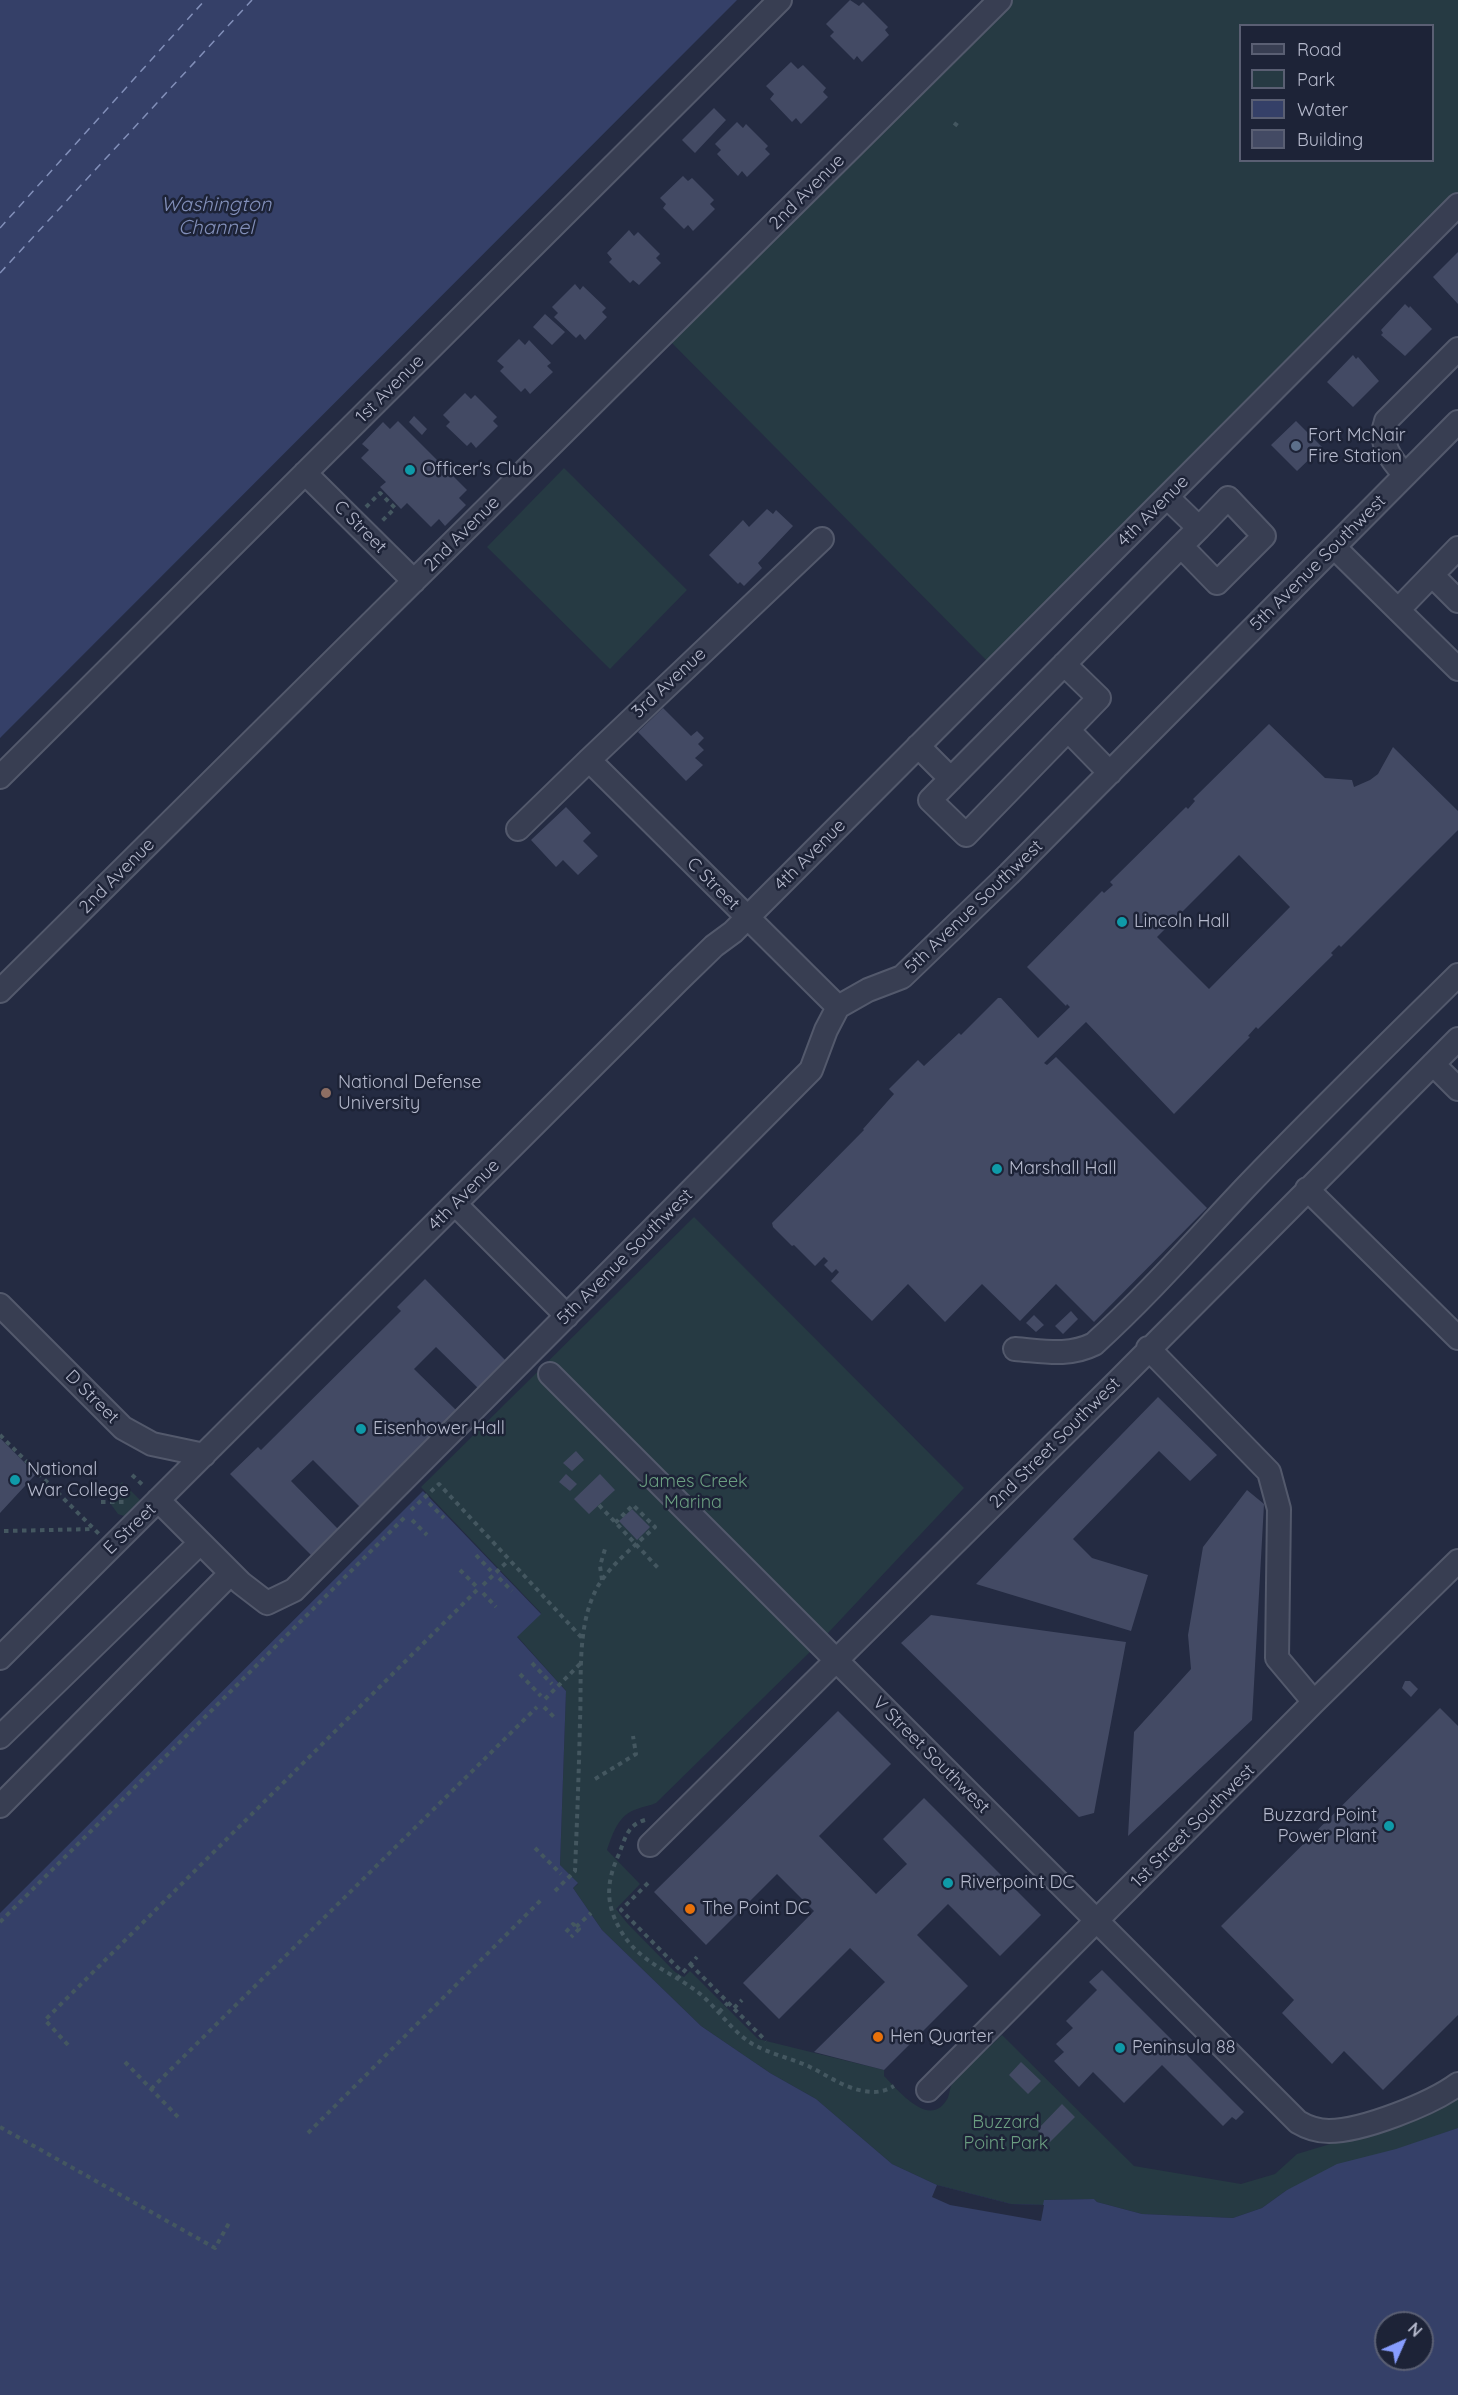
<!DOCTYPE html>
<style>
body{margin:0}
#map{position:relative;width:1458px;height:2395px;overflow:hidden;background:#242b42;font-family:Quicksand,sans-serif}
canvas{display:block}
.legend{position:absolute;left:1239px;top:24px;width:195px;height:138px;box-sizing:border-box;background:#1d2337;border:2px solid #5a5f73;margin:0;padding:8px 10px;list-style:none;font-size:18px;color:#b5b9cc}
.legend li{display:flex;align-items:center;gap:12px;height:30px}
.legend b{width:30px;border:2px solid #5a5f73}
.north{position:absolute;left:1374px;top:2311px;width:60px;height:60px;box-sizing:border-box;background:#1d2337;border:2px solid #5a5f73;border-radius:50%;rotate:45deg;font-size:16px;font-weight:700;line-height:24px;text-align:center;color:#b5b9cc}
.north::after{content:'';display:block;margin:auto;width:21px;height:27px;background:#879dff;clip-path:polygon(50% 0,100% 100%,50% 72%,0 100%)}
</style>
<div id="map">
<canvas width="1458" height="2395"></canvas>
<ul class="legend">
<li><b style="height:8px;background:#383e52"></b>Road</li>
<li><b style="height:16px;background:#263a43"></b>Park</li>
<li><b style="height:16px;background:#354068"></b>Water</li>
<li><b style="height:16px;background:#434a64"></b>Building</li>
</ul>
<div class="north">N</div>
</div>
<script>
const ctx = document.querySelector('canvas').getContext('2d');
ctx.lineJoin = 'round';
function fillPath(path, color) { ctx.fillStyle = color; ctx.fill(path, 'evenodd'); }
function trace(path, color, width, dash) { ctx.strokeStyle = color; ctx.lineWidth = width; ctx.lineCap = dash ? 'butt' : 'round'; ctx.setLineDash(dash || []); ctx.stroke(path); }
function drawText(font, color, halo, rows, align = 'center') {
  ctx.font = font + ' Quicksand,sans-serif'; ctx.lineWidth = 5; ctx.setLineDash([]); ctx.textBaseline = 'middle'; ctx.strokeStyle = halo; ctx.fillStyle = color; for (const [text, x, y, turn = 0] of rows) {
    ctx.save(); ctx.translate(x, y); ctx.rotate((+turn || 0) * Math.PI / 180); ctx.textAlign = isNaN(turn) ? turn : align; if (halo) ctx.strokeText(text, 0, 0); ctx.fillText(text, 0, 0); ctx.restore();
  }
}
fillPath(new Path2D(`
 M 1000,0 L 1458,0 L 1458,205 L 995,669 L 663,334 ZM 1240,26 L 1432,26 L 1432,160 L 1240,160 Z
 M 564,468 L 687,590 L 610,669 L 487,547 Z
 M 694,1217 L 964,1488 L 813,1649 L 656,1803 C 650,1806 644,1806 637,1809 C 618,1815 613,1833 607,1850 L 640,1884 L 616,1909 L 627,1923 L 675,1972 L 684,1977 L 690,1971 L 758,2039 L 884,2070 L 884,2076 C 898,2090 928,2128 946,2101 C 950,2096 949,2089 952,2084 C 962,2070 989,2048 1002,2035 L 1134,2166 L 1241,2184 L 1275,2174 L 1297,2154 L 1433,2113 L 1458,2096 L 1458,2128 L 1287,2190 L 1262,2208 L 1233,2218 L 1142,2214 L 1097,2202 L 1094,2199 L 1045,2200 L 1044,2205 L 1011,2204 L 937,2185 L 892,2164 L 816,2099 L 770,2073 L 701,2026 L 602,1930 L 573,1888 L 578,1884 L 560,1865 L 566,1691 L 517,1636 L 541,1613 L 421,1487 Z
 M 122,1482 L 144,1504 L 127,1517 L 118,1514 L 110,1503 L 111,1493 Z`), '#263a43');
fillPath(new Path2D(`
 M 0,0 L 737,0 L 0,738 Z
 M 423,1491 L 541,1614 L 517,1637 L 566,1691 L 560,1865 L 578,1883 L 573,1888 L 602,1930 L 701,2026 L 770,2073 L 816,2099 L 892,2164 L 937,2185 L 1011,2204 L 1043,2205 L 1044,2200 L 1094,2199 L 1097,2202 L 1142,2214 L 1233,2218 L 1262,2208 L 1287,2190 L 1337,2164 L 1396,2149 L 1458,2128 L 1458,2395 L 0,2395 L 0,1913 ZM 1386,2323 L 1422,2323 L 1422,2359 L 1386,2359 Z`), '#354068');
fillPath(new Path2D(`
 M 937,2185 L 1011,2204 L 1044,2205 L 1041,2221 L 950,2205 L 932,2197 Z`), '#242b42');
trace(new Path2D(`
 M 0,228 L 205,0
 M 0,273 L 252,0`), '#828fb9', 1.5, [8, 6]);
fillPath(new Path2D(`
 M 850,0 L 859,6 L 863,2 L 888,27 L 885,30 L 889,35 L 862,62 L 857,56 L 854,60 L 830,36 L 834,32 L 826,24 Z
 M 791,62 L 798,69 L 803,65 L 826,88 L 823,92 L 828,97 L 801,124 L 796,118 L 792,122 L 770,99 L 774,94 L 766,86 Z
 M 714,108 L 726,120 L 695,153 L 682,140 Z
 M 737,122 L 743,128 L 746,124 L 768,146 L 765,149 L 770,154 L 747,177 L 742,171 L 738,176 L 717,154 L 721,150 L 715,144 Z
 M 683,176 L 688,181 L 692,178 L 714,200 L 710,204 L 715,209 L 693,231 L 688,225 L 684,229 L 663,208 L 666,204 L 660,198 Z
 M 629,230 L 634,236 L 638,232 L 660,254 L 656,258 L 661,263 L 639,285 L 633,280 L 630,283 L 609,262 L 612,259 L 607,253 Z
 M 1458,252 L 1458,304 L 1433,277 Z
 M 575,284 L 580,290 L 583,286 L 606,308 L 602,312 L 607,317 L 585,340 L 580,334 L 576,338 L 554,317 L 558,313 L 552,307 Z
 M 1405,304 L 1409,308 L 1410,306 L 1432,329 L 1405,356 L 1381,335 L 1383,333 L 1381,330 Z
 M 545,314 L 565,332 L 552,345 L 533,327 Z
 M 519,339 L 525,345 L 529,340 L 551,363 L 547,366 L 553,372 L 530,394 L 525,388 L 521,392 L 500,371 L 504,367 L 497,361 Z
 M 1353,355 L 1356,359 L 1358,357 L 1379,381 L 1353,407 L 1327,382 Z
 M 465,393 L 471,399 L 475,395 L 497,417 L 493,421 L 498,426 L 476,448 L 471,442 L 467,446 L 446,426 L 450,422 L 443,415 Z
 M 414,416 L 427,429 L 422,435 L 409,422 Z
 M 398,421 L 467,490 L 459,498 L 466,505 L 445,526 L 439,519 L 431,527 L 407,503 L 401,509 L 380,487 L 386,482 L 361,458 L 369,450 L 362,444 L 383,422 L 390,429 Z
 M 1296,421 L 1322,447 L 1297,471 L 1271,445 Z
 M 767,509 L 773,514 L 776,510 L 793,526 L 758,563 L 762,568 L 744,586 L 740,582 L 738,584 L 709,555 L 743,520 L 749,527 Z
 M 663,708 L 691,736 L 697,731 L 704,738 L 698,744 L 704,750 L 695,758 L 703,765 L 686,781 L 638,732 Z
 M 1269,724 L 1325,778 L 1352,780 L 1354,787 L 1370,780 L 1378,774 L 1393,747 L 1458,811 L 1458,830 L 1341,947 L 1339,945 L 1331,953 L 1333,955 L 1258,1029 L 1256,1027 L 1248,1036 L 1250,1037 L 1174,1114 L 1086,1022 L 1044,1063 L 1047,1065 L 1056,1057 L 1207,1208 L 1094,1322 L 1056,1284 L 1020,1321 L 982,1284 L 945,1322 L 908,1284 L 872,1321 L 831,1281 L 839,1272 L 836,1269 L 832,1273 L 824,1265 L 828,1261 L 824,1257 L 815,1266 L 794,1245 L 792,1246 L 773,1227 L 772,1223 L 864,1130 L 863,1129 L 894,1094 L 889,1089 L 918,1060 L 924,1066 L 959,1033 L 961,1035 L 998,998 L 1001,998 L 1038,1038 L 1070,1007 L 1067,1004 L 1066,1006 L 1027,967 L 1102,891 L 1104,893 L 1113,885 L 1110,882 L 1186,807 L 1188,809 L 1195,801 L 1193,799 ZM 1239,855 L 1290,907 L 1209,989 L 1157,937 Z
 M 566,807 L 591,833 L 583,841 L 598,856 L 578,875 L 563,860 L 556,867 L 531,840 Z
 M 425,1279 L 507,1362 L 479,1389 L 436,1347 L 414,1369 L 456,1410 L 360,1507 L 313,1460 L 291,1481 L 338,1529 L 312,1556 L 230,1474 L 258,1447 L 261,1450 L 401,1311 L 397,1307 Z
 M 1071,1311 L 1078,1319 L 1063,1334 L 1055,1326 Z
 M 1034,1315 L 1044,1325 L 1036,1332 L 1026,1323 Z
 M 1158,1397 L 1217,1455 L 1190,1481 L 1159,1451 L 1073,1539 L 1092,1558 L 1148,1575 L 1131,1631 L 976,1584 Z
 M 0,1438 L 36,1474 L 0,1513 Z
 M 576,1451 L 584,1460 L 572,1471 L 563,1463 Z
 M 566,1474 L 577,1484 L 570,1491 L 559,1482 Z
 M 600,1474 L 615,1490 L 589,1514 L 574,1499 Z
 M 1247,1490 L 1264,1504 L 1252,1720 L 1128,1836 L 1134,1732 L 1191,1669 L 1188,1635 L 1203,1547 Z
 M 632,1509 L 650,1527 L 637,1540 L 619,1521 Z
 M 931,1615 L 1126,1642 L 1094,1813 L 1079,1817 L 901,1643 Z
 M 1405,1681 L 1410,1681 L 1418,1689 L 1411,1697 L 1402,1688 Z
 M 1440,1708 L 1458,1726 L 1458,2015 L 1383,2090 L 1344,2051 L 1332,2064 L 1282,2013 L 1294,2000 L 1221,1926 Z
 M 838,1711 L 891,1764 L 819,1836 L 876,1894 L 907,1864 L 883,1839 L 924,1798 L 1041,1915 L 1000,1956 L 948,1904 L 917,1935 L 968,1986 L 884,2070 L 814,2052 L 885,1982 L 850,1948 L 779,2019 L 743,1983 L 814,1911 L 777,1874 L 706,1945 L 654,1892 Z
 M 1102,1970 L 1244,2112 L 1236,2120 L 1232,2117 L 1223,2126 L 1162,2065 L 1124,2103 L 1093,2072 L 1079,2087 L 1054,2061 L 1064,2052 L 1056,2044 L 1073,2028 L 1066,2021 L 1097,1990 L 1089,1982 Z
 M 1021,2062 L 1041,2081 L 1028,2094 L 1009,2075 Z
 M 1062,2104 L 1075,2117 L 1050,2142 L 1037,2130 Z`), '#434a64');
const minor = new Path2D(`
 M 305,473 L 414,581
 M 1405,475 C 1391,460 1378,443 1386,421 L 1458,349
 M 1167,497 L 1199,528 L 1228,498 L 1264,536 L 1217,583 L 1181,546 L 1199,528
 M 1334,547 L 1458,669
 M 1432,575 L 1458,601
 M 1398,610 L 1458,548
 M 1064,664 L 1099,698 L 966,835 L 930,800 C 1014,716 1097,631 1181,546
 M 1068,730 L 1110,773
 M 918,746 L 951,779
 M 589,760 L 838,1007
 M 0,777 L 780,0
 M 518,829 L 589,760 L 822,539
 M 0,991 L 1000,0
 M 1433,1064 L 1458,1089
 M 1307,1189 L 1458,1338
 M 455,1204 L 567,1316
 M 0,1305 L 123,1428 L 152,1444 L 204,1455
 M 1148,1348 L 1269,1472 L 1279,1509 L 1277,1658 L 1314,1702
 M 1015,1349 C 1043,1351 1068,1357 1094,1344 C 1148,1295 1196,1240 1246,1187 C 1315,1115 1387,1045 1458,975
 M 550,1374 L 1298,2122 C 1308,2128 1317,2131 1329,2131 C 1362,2131 1431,2104 1458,2084
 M 158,1500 L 241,1583 L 267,1603 L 294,1590 L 811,1070 L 826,1030 L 838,1007 L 868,990 L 902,977 L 1009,874 L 1458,422
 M 0,1658 L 679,980 L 714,946 L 733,932 L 1458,205
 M 0,1737 L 200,1543
 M 0,1806 L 231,1573
 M 650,1845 L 1120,1379 L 1458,1039
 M 928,2090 L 1314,1702 L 1458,1561`);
trace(minor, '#53596c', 26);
trace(new Path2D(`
 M 954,123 L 958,126
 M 366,507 L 380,493 L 395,508 L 380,523
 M 0,1435 L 99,1534
 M 132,1475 L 145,1487
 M 101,1502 L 128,1502
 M 429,1503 L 444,1518
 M 599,1505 L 660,1570
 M 411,1510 L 439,1484 L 583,1639
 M 412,1520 L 427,1535
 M 4,1531 L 93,1529
 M 476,1555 L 491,1571
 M 460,1570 L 476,1586
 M 499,1578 L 512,1591
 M 602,1580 L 600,1566 L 605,1549
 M 483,1585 L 509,1560
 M 483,1593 L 496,1607
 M 532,1663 L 552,1684
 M 520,1674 L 541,1696
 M 545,1699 L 581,1663
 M 544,1707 L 555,1718
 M 595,1779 L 636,1754 L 633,1736
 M 645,1820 C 627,1825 625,1839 619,1854 C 606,1882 605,1904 621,1931 C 638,1961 669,1971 695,1990 C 716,2005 729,2029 751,2043 C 769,2054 791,2058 810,2067 C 827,2075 844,2088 864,2091 C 875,2093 884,2092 894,2086
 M 535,1848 L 561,1874
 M 648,1883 L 621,1910 L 682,1972
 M 555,1891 L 575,1871 C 577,1821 579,1770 580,1720 C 582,1677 576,1625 598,1586 C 612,1563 636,1545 655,1527 L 633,1505 L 615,1523
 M 0,1922 L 406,1516
 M 576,1927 L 591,1913
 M 566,1932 L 573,1924 L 579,1929 L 571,1937
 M 690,1964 L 766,2041
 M 677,1979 L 697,1957
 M 734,2008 L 742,2000
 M 719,2012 L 728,2003
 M 68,2045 L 45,2020 L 477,1590
 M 125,2062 L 178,2117
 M 151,2089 L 537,1707
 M 0,2127 L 215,2248 L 229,2223
 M 308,2133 L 543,1898`), '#445760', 4, [4.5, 4.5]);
trace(minor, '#383e52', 22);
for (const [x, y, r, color] of [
 [1296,446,6,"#5c6f8a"],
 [410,470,6,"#0f9aa8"],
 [1122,922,6,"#0f9aa8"],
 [326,1093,6,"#8d6e63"],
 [997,1169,6,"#0f9aa8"],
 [361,1429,6,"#0f9aa8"],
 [15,1480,6,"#0f9aa8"],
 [1389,1826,6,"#0f9aa8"],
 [948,1883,6,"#0f9aa8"],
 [690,1909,6,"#e8710a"],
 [878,2037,6,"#e8710a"],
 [1120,2048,6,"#0f9aa8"]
]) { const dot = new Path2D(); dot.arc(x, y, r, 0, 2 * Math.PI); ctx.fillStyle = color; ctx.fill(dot); trace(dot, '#1d2337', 2); }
drawText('18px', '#b5b9cc', '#1d2337', [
 ["2nd Avenue",807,192,-45],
 ["1st Avenue",390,389,-45],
 ["4th Avenue",1153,511,-45],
 ["C Street",360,527,45],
 ["2nd Avenue",462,534,-45],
 ["5th Avenue Southwest",1318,563,-45],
 ["3rd Avenue",669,683,-43],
 ["4th Avenue",810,855,-45],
 ["2nd Avenue",117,876,-45],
 ["C Street",713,884,45],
 ["5th Avenue Southwest",974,907,-44],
 ["4th Avenue",464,1195,-45],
 ["5th Avenue Southwest",625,1257,-45],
 ["D Street",92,1397,45],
 ["2nd Street Southwest",1055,1443,-45],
 ["E Street",130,1529,-44],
 ["V Street Southwest",931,1755,45],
 ["1st Street Southwest",1193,1826,-45]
]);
drawText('18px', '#b5b9cc', '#1d2337', [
 ["Fort McNair",1308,436],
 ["Fire Station",1308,457],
 ["Officer's Club",422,470],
 ["Lincoln Hall",1134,922],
 ["National Defense",338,1083],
 ["University",338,1104],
 ["Marshall Hall",1009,1169],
 ["Eisenhower Hall",373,1429],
 ["National",27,1470],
 ["War College",27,1491],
 ["Buzzard Point",1377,1816,"right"],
 ["Power Plant",1377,1837,"right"],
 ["Riverpoint DC",960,1883],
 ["The Point DC",702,1909],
 ["Hen Quarter",890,2037],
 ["Peninsula 88",1132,2048]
], 'left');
drawText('18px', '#6b9e81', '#1d2337', [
 ["James Creek",693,1482],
 ["Marina",693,1503],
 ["Buzzard",1006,2123],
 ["Point Park",1006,2144]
]);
drawText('italic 20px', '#828fb9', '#1d2337', [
 ["Washington",216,205],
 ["Channel",216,228]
]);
</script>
